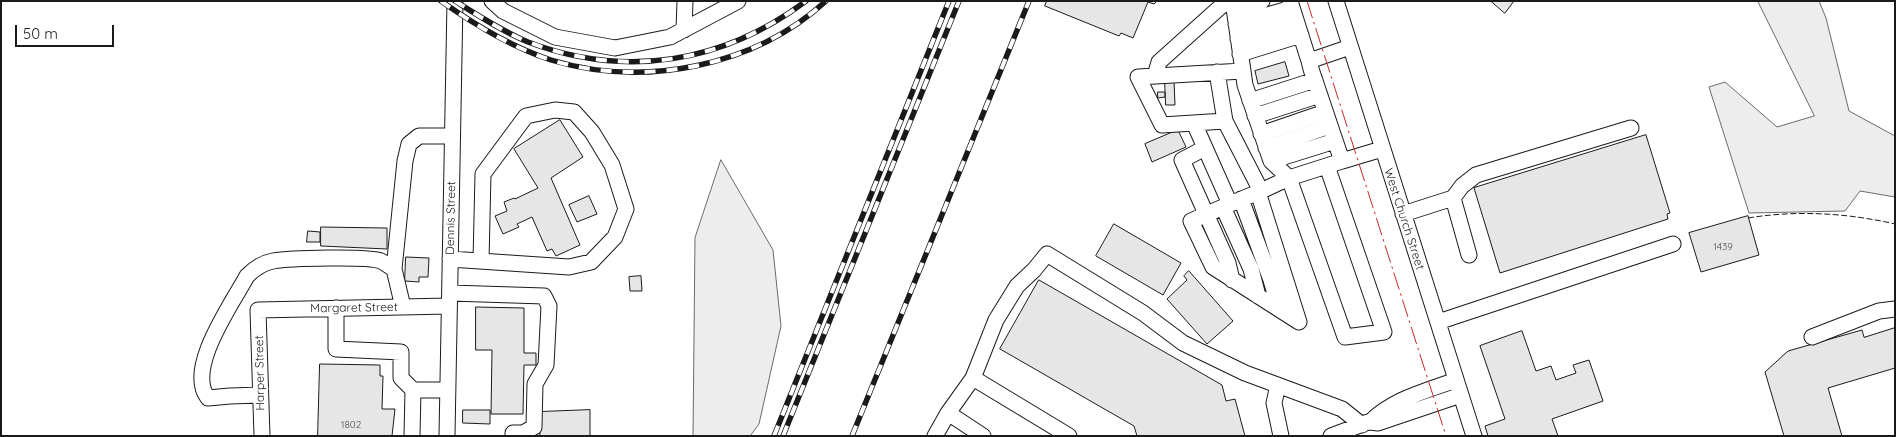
<!DOCTYPE html>
<style>
body{margin:0}
#map{position:relative;width:1896px;height:437px;overflow:hidden;background:#fff;font-family:Quicksand,sans-serif}
canvas{display:block}
.frame{position:absolute;inset:0;border:2px solid #1a1a1a;pointer-events:none}
.scale{position:absolute;left:15px;top:25px;width:99px;height:22px;box-sizing:border-box;border:2px solid #1a1a1a;border-top:0;padding-left:6px;font-size:15px;line-height:18px;white-space:nowrap;color:#1a1a1a;-webkit-text-stroke:4px #fff;paint-order:stroke}
</style>
<div id="map">
<canvas width="1896" height="437"></canvas>
<div class="frame"></div>
<div class="scale">50 m</div>
</div>
<script>
const ctx = document.querySelector('canvas').getContext('2d');
ctx.lineJoin = 'round';
function fillPath(path, color) { ctx.fillStyle = color; ctx.fill(path, 'evenodd'); }
function trace(path, color, width, dash) { ctx.strokeStyle = color; ctx.lineWidth = width; ctx.lineCap = dash ? 'butt' : 'round'; ctx.setLineDash(dash || []); ctx.stroke(path); }
function drawText(font, color, halo, rows, align = 'center') {
  ctx.font = font + ' Quicksand,sans-serif'; ctx.lineWidth = 4; ctx.setLineDash([]); ctx.textBaseline = 'middle'; ctx.strokeStyle = halo; ctx.fillStyle = color; for (const [text, x, y, turn = 0] of rows) {
    ctx.save(); ctx.translate(x, y); ctx.rotate((+turn || 0) * Math.PI / 180); ctx.textAlign = isNaN(turn) ? turn : align; if (halo) ctx.strokeText(text, 0, 0); ctx.fillText(text, 0, 0); ctx.restore();
  }
}
const built = new Path2D(`
 M 1758,1 L 1819,1 L 1826,18 L 1849,111 L 1895,136 L 1895,197 L 1860,191 L 1845,211 L 1749,213 L 1709,87 L 1725,82 L 1777,127 L 1814,116 Z
 M 721,160 L 773,250 L 781,326 L 759,424 L 750,436 L 693,436 L 695,238 Z`);
fillPath(built, '#ededed');
trace(built, '#6a6a6a', 1);
const building = new Path2D(`
 M 1047,1 L 1157,1 L 1154,4 L 1148,2 L 1133,38 L 1121,33 L 1119,36 L 1045,6 Z
 M 1491,1 L 1514,1 L 1505,13 Z
 M 1285,62 L 1289,76 L 1258,84 L 1255,71 Z
 M 1165,81 L 1174,81 L 1175,105 L 1166,105 Z
 M 1158,92 L 1165,92 L 1165,97 L 1158,98 Z
 M 560,120 L 583,157 L 551,178 L 580,245 L 556,256 L 552,249 L 547,251 L 532,217 L 517,224 L 519,227 L 503,234 L 495,216 L 507,211 L 504,202 L 514,198 L 515,199 L 538,188 L 514,149 Z
 M 1178,130 L 1186,147 L 1152,162 L 1145,144 Z
 M 1646,135 L 1670,213 L 1667,214 L 1668,219 L 1500,273 L 1474,188 Z
 M 589,196 L 597,214 L 577,222 L 569,205 Z
 M 1748,216 L 1759,255 L 1701,272 L 1689,233 Z
 M 1114,224 L 1181,263 L 1163,295 L 1096,256 Z
 M 321,227 L 387,228 L 387,249 L 321,246 Z
 M 308,231 L 320,232 L 320,242 L 307,242 Z
 M 406,257 L 429,258 L 428,277 L 419,277 L 419,282 L 405,281 Z
 M 1189,271 L 1233,321 L 1207,344 L 1167,299 L 1187,280 L 1184,276 Z
 M 641,276 L 642,291 L 630,291 L 629,277 Z
 M 1039,280 L 1222,385 L 1226,401 L 1235,399 L 1245,436 L 1137,436 L 1134,426 L 1000,349 Z
 M 476,307 L 524,308 L 524,353 L 536,353 L 536,365 L 524,365 L 523,414 L 491,414 L 492,350 L 476,350 Z
 M 1895,328 L 1895,368 L 1828,388 L 1842,436 L 1784,436 L 1765,372 L 1788,351 L 1862,330 L 1864,337 Z
 M 1522,331 L 1536,371 L 1551,366 L 1556,380 L 1576,373 L 1573,365 L 1589,360 L 1603,401 L 1552,419 L 1558,436 L 1488,436 L 1485,426 L 1505,419 L 1480,346 Z
 M 320,364 L 380,365 L 380,376 L 383,376 L 382,409 L 395,409 L 392,436 L 318,436 Z
 M 463,410 L 490,410 L 490,424 L 463,423 Z
 M 590,410 L 590,436 L 540,436 L 539,412 Z`);
fillPath(building, '#e6e6e6');
trace(building, '#1a1a1a', 1);
const minor = new Path2D(`
 M 492,1 L 503,11 L 555,37 L 615,48 L 670,37 L 738,1
 M 1233,1 L 1245,85 L 1271,161 L 1289,178 L 1342,161
 M 1290,1 L 1309,61
 M 1336,1 L 1474,436
 M 1234,10 L 1262,1
 M 1236,24 L 1292,8
 M 684,30 L 685,1
 M 1238,39 L 1296,21
 M 1350,47 L 1309,61 L 1311,69 L 1342,161 L 1382,149
 M 1240,54 L 1301,35
 M 1243,71 L 1138,77 L 1162,125 L 1225,121 L 1261,191 L 1289,178 L 1345,337 L 1384,332 L 1327,166
 M 1217,72 L 1225,121
 M 1155,76 L 1159,62 L 1227,1
 M 1250,101 L 1315,80
 M 1255,116 L 1320,95
 M 1194,123 L 1230,204 L 1261,191
 M 1261,134 L 1325,112
 M 1205,148 L 1182,160 L 1228,263 L 1232,280
 M 1266,148 L 1330,126
 M 1271,161 L 1335,141
 M 1453,198 L 1469,255
 M 1241,199 L 1271,280 L 1280,310
 M 1230,204 L 1191,221 L 1213,267 L 1299,322 L 1258,192
 M 1223,207 L 1251,269 L 1258,296
 M 1403,214 L 1453,198 L 1462,186 L 1476,175 L 1631,128
 M 450,259 L 569,267 L 591,262 L 615,237 L 626,209 L 612,165 L 592,132 L 574,112 L 555,110 L 526,116 L 483,174 L 481,261
 M 450,293 L 544,296 L 549,306 L 546,365 L 535,384 L 534,427 L 523,433 L 513,433 L 513,436
 M 403,307 L 394,269 L 405,161 L 409,144 L 419,136 L 452,136
 M 336,308 L 336,349 L 401,352 L 401,378 L 413,390
 M 1438,322 L 1673,244
 M 1812,337 L 1879,311 L 1895,309
 M 973,378 L 1069,436
 M 1456,380 C 1426,391 1393,399 1370,422 L 1378,423 L 1461,395
 M 1278,385 L 1274,403 L 1281,436
 M 260,395 L 230,396 L 208,398 C 185,369 232,304 247,276 C 255,268 262,263 273,261 C 289,258 369,256 381,261 C 385,263 390,267 394,269
 M 948,413 L 983,436
 M 262,436 L 258,310 L 449,306
 M 412,436 L 413,390 L 448,390
 M 447,436 L 455,1
 M 935,436 L 948,413 L 973,378 L 996,320 L 1017,286 L 1034,270 L 1047,254 L 1143,313 L 1183,343 L 1245,373 L 1342,409 L 1362,425
 M 1331,436 L 1368,422`);
trace(minor, '#1a1a1a', 17);
trace(minor, '#fff', 15);
const rail = new Path2D(`
 M 441,1 C 475,25 511,47 551,60 C 644,88 754,67 826,1
 M 455,1 C 479,16 502,31 528,42 C 626,79 723,63 806,1
 M 774,436 L 949,1
 M 783,436 L 959,1
 M 852,436 L 1029,1`);
trace(rail, '#1a1a1a', 5.5);
trace(rail, '#fff', 4, [11]);
trace(new Path2D(`
 M 1748,218 C 1796,210 1848,213 1895,224`), '#1a1a1a', 1, [6, 2.5]);
trace(new Path2D(`
 M 1307,1 L 1446,436`), '#c62828', 1, [18, 4, 2.5, 4]);
drawText('10px', '#4d4d4d', null, [
 ["1439",1723,247],
 ["1802",351,425]
]);
drawText('12px', '#1a1a1a', '#fff', [
 ["Dennis Street",451,218,-89],
 ["West Church Street",1404,219,72],
 ["Margaret Street",354,308,-1],
 ["Harper Street",260,373,-91]
]);
</script>
